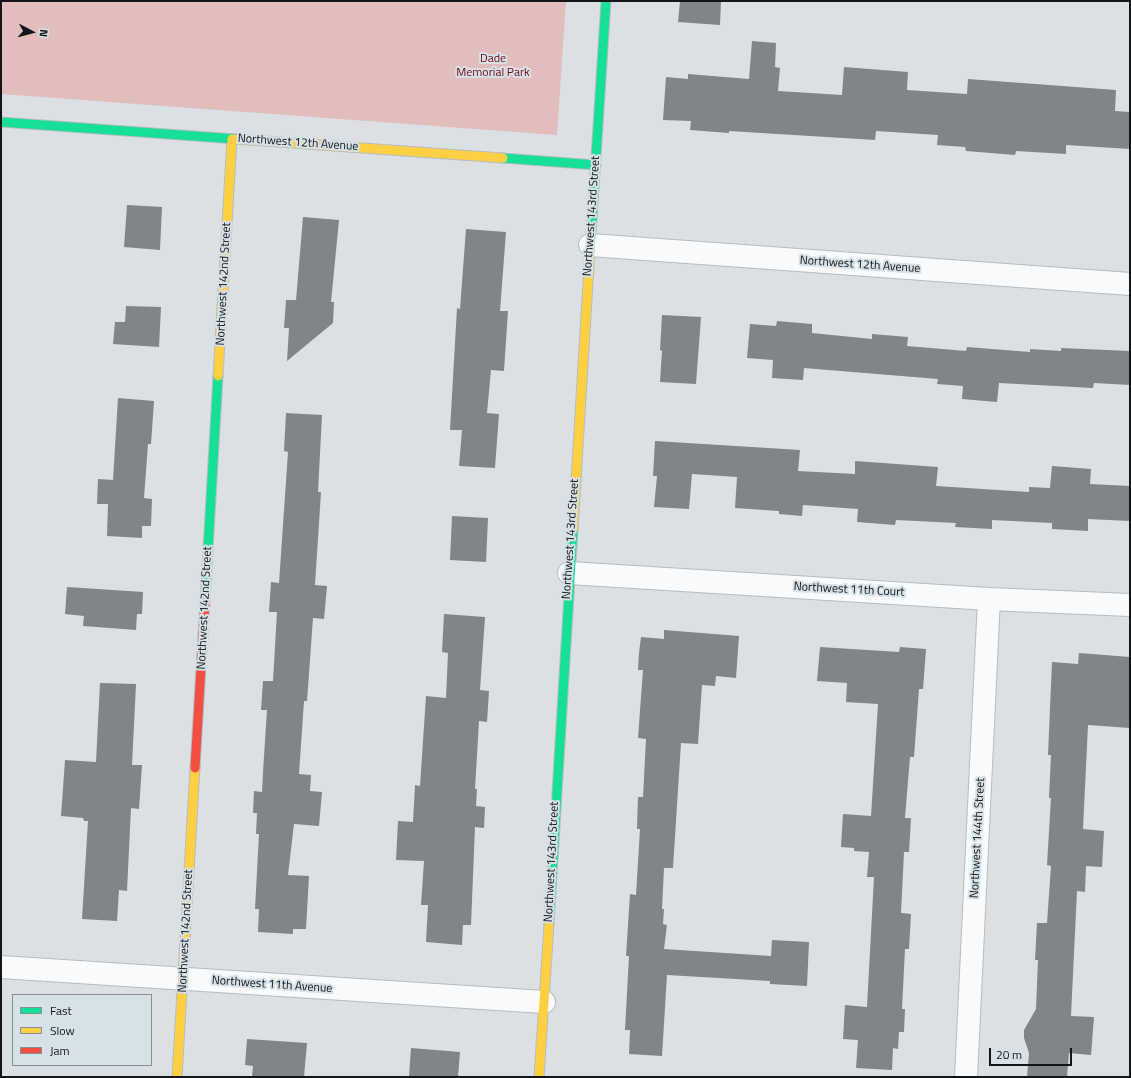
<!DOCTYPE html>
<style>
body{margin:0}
#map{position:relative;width:1131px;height:1078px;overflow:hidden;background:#dae0e4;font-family:"Titillium Web",sans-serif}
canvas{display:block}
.frame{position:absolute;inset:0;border:2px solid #121618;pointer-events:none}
.legend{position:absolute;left:12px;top:994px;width:140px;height:72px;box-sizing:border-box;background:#d6e1e8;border:1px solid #889095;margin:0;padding:5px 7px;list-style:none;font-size:12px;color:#121618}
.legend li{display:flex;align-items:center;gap:8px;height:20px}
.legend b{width:20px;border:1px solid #889095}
.north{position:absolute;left:12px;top:12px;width:40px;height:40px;-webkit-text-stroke:3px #d6e1e8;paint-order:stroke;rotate:96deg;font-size:11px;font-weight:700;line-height:16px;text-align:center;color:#121618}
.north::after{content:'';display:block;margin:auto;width:14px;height:18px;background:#121618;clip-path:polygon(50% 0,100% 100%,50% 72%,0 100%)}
.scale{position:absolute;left:989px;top:1048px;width:83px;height:18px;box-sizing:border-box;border:2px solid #121618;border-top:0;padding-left:5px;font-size:12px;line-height:14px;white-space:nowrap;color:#121618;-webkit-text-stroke:3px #d6e1e8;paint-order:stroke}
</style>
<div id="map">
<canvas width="1131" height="1078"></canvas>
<div class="frame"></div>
<ul class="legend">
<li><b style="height:5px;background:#16e098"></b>Fast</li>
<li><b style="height:5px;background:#ffcf43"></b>Slow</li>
<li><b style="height:5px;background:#f24e42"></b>Jam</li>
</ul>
<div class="north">N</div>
<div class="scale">20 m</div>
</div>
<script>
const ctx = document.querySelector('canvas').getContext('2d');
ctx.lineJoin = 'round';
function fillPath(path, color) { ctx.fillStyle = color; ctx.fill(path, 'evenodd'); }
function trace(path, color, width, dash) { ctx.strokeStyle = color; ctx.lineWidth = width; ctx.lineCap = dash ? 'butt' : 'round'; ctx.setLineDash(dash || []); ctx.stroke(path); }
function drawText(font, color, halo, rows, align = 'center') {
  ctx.font = font + ' "Titillium Web",sans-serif'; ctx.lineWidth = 4; ctx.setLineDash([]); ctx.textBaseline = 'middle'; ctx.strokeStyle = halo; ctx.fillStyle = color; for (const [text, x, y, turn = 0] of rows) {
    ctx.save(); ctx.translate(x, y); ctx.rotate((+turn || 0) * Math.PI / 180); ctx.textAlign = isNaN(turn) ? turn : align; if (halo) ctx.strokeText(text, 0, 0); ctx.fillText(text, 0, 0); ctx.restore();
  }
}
fillPath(new Path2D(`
 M 1,1 L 566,1 L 557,135 L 1,94 Z`), '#e3bdbb');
fillPath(new Path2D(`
 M 680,1 L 721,1 L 720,25 L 678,22 Z
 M 752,41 L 776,43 L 775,67 L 780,68 L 778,91 L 842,95 L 844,67 L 908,72 L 907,90 L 967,94 L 968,79 L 1116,90 L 1115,111 L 1130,112 L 1130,149 L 1066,145 L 1066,154 L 1016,151 L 1015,155 L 966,151 L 965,147 L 937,145 L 938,135 L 876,131 L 875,140 L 729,131 L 729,133 L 690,130 L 691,121 L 663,120 L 666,77 L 688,79 L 688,74 L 749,79 Z
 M 127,205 L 162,207 L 160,250 L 124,247 Z
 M 303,217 L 339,220 L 331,302 L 334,302 L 333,323 L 287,361 L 289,328 L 284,328 L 286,300 L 296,300 Z
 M 466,229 L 506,232 L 500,311 L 508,311 L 504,371 L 491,370 L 487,413 L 499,414 L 495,468 L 459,466 L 462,430 L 450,430 L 457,308 L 460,309 Z
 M 126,306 L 161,307 L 159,347 L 113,344 L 115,322 L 125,322 Z
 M 662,315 L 701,317 L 696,384 L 660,382 L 662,351 L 660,350 Z
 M 777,321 L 812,324 L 812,333 L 872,339 L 872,334 L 908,337 L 907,346 L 966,351 L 967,347 L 1030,352 L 1030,349 L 1061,351 L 1061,348 L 1130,351 L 1130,385 L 1094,383 L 1093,388 L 999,383 L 997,402 L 962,399 L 963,386 L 937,384 L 938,379 L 804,368 L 803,380 L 772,378 L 773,360 L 747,358 L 750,324 L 776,326 Z
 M 118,398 L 154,401 L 151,444 L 148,444 L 144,498 L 152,499 L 151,526 L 142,526 L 142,538 L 107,536 L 108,504 L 97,504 L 98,479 L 113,480 Z
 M 286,413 L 322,415 L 318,492 L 321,492 L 315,585 L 327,586 L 324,619 L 313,618 L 307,701 L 304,701 L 299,774 L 311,775 L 310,791 L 322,792 L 319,826 L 294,824 L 288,875 L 309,876 L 306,929 L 293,929 L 293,934 L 258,932 L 259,909 L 255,909 L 259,834 L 256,834 L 257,813 L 253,813 L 254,791 L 262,792 L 263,772 L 267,710 L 261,710 L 263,681 L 273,681 L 277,612 L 269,612 L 271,582 L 279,583 L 288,452 L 284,451 Z
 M 655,441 L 800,450 L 798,471 L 855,474 L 855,461 L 938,467 L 936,486 L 1029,492 L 1029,487 L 1050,488 L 1052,466 L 1091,469 L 1090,484 L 1130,486 L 1130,521 L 1088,519 L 1088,531 L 1052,529 L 1052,523 L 992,520 L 992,529 L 955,527 L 956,523 L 896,520 L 895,525 L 857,522 L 858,509 L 803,505 L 802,516 L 779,514 L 779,511 L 735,508 L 737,477 L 692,474 L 689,509 L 654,507 L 657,476 L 653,476 Z
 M 452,516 L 488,518 L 486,562 L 450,560 Z
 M 67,587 L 143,592 L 142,614 L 137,614 L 136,630 L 83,626 L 84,616 L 65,614 Z
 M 444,614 L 485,617 L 480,690 L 489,691 L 487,722 L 479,721 L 475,789 L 477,789 L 476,806 L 485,807 L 484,828 L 475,827 L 471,925 L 463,925 L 462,945 L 426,942 L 428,905 L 421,905 L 424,861 L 396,860 L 398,821 L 413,822 L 415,785 L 420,786 L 426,696 L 446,698 L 448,653 L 442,652 Z
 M 664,630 L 739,636 L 736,678 L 716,676 L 715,686 L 702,685 L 698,744 L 681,743 L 673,868 L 664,868 L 662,909 L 664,909 L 663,924 L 667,925 L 664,949 L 771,956 L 772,940 L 809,942 L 807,986 L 770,984 L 770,981 L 667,975 L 662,1056 L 629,1054 L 630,1030 L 625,1030 L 629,956 L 626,956 L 630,894 L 636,895 L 640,829 L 637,829 L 638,797 L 643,797 L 646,739 L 638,738 L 643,670 L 638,670 L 639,653 L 641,637 L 664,639 Z
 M 820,647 L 899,652 L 900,647 L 926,649 L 923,689 L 919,689 L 914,757 L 910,757 L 905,818 L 911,818 L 909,852 L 904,852 L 901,913 L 911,914 L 909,949 L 905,949 L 902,1009 L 905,1009 L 904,1032 L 899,1032 L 898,1049 L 893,1048 L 892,1070 L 856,1068 L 858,1040 L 843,1039 L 845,1005 L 867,1007 L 874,877 L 867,877 L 869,852 L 854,851 L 854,848 L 841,847 L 843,814 L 871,816 L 878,704 L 846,702 L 847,683 L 817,681 Z
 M 1079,653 L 1130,657 L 1130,728 L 1088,725 L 1083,829 L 1104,831 L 1102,867 L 1086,866 L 1085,892 L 1077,891 L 1071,1016 L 1094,1017 L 1091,1055 L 1069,1053 L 1067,1077 L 1027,1077 L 1029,1053 L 1024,1038 L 1024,1030 L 1036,1009 L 1038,960 L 1035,960 L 1037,923 L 1047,923 L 1051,866 L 1047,865 L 1051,798 L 1049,798 L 1051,755 L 1048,755 L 1052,662 L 1078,664 Z
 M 100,683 L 136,684 L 132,765 L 142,765 L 139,809 L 131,808 L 127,891 L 119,890 L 117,921 L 82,919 L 88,821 L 84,821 L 83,818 L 61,816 L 65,760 L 96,762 Z
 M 247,1039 L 307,1043 L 304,1077 L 252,1077 L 253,1066 L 245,1065 Z
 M 411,1048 L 460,1052 L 458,1077 L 409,1077 Z`), '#808587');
const street = new Path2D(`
 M 590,245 L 1130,284
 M 569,573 L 989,599 L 1130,605
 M 1,967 L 544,1002
 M 966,1077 L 989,599`);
const fast = new Path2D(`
 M 1,122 L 236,139
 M 503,158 L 596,165
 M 590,250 L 606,1
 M 205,601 L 218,376
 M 549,924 L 573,529`);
const slow = new Path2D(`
 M 236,139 L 503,158
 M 218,376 L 232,139
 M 573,529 L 590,250
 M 177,1077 L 195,768
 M 539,1077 L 549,924`);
const jam = new Path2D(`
 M 195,768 L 205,601`);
trace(street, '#b7bcbf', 24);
trace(fast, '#b7bcbf', 11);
trace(slow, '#b7bcbf', 11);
trace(jam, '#b7bcbf', 11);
trace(street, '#f9fafb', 22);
trace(fast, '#16e098', 9);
trace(slow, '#ffcf43', 9);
trace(jam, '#f24e42', 9);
drawText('12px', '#730912', '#d6e1e8', [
 ["Dade",493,59],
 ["Memorial Park",493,73]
]);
drawText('12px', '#121618', '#d6e1e8', [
 ["Northwest 12th Avenue",298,143,4],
 ["Northwest 143rd Street",592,216,-86],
 ["Northwest 12th Avenue",860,265,4],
 ["Northwest 142nd Street",224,284,-87],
 ["Northwest 143rd Street",571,539,-86],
 ["Northwest 11th Court",849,590,3],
 ["Northwest 142nd Street",205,608,-87],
 ["Northwest 144th Street",978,838,-87],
 ["Northwest 143rd Street",552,862,-87],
 ["Northwest 142nd Street",186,931,-87],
 ["Northwest 11th Avenue",272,985,4]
]);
</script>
